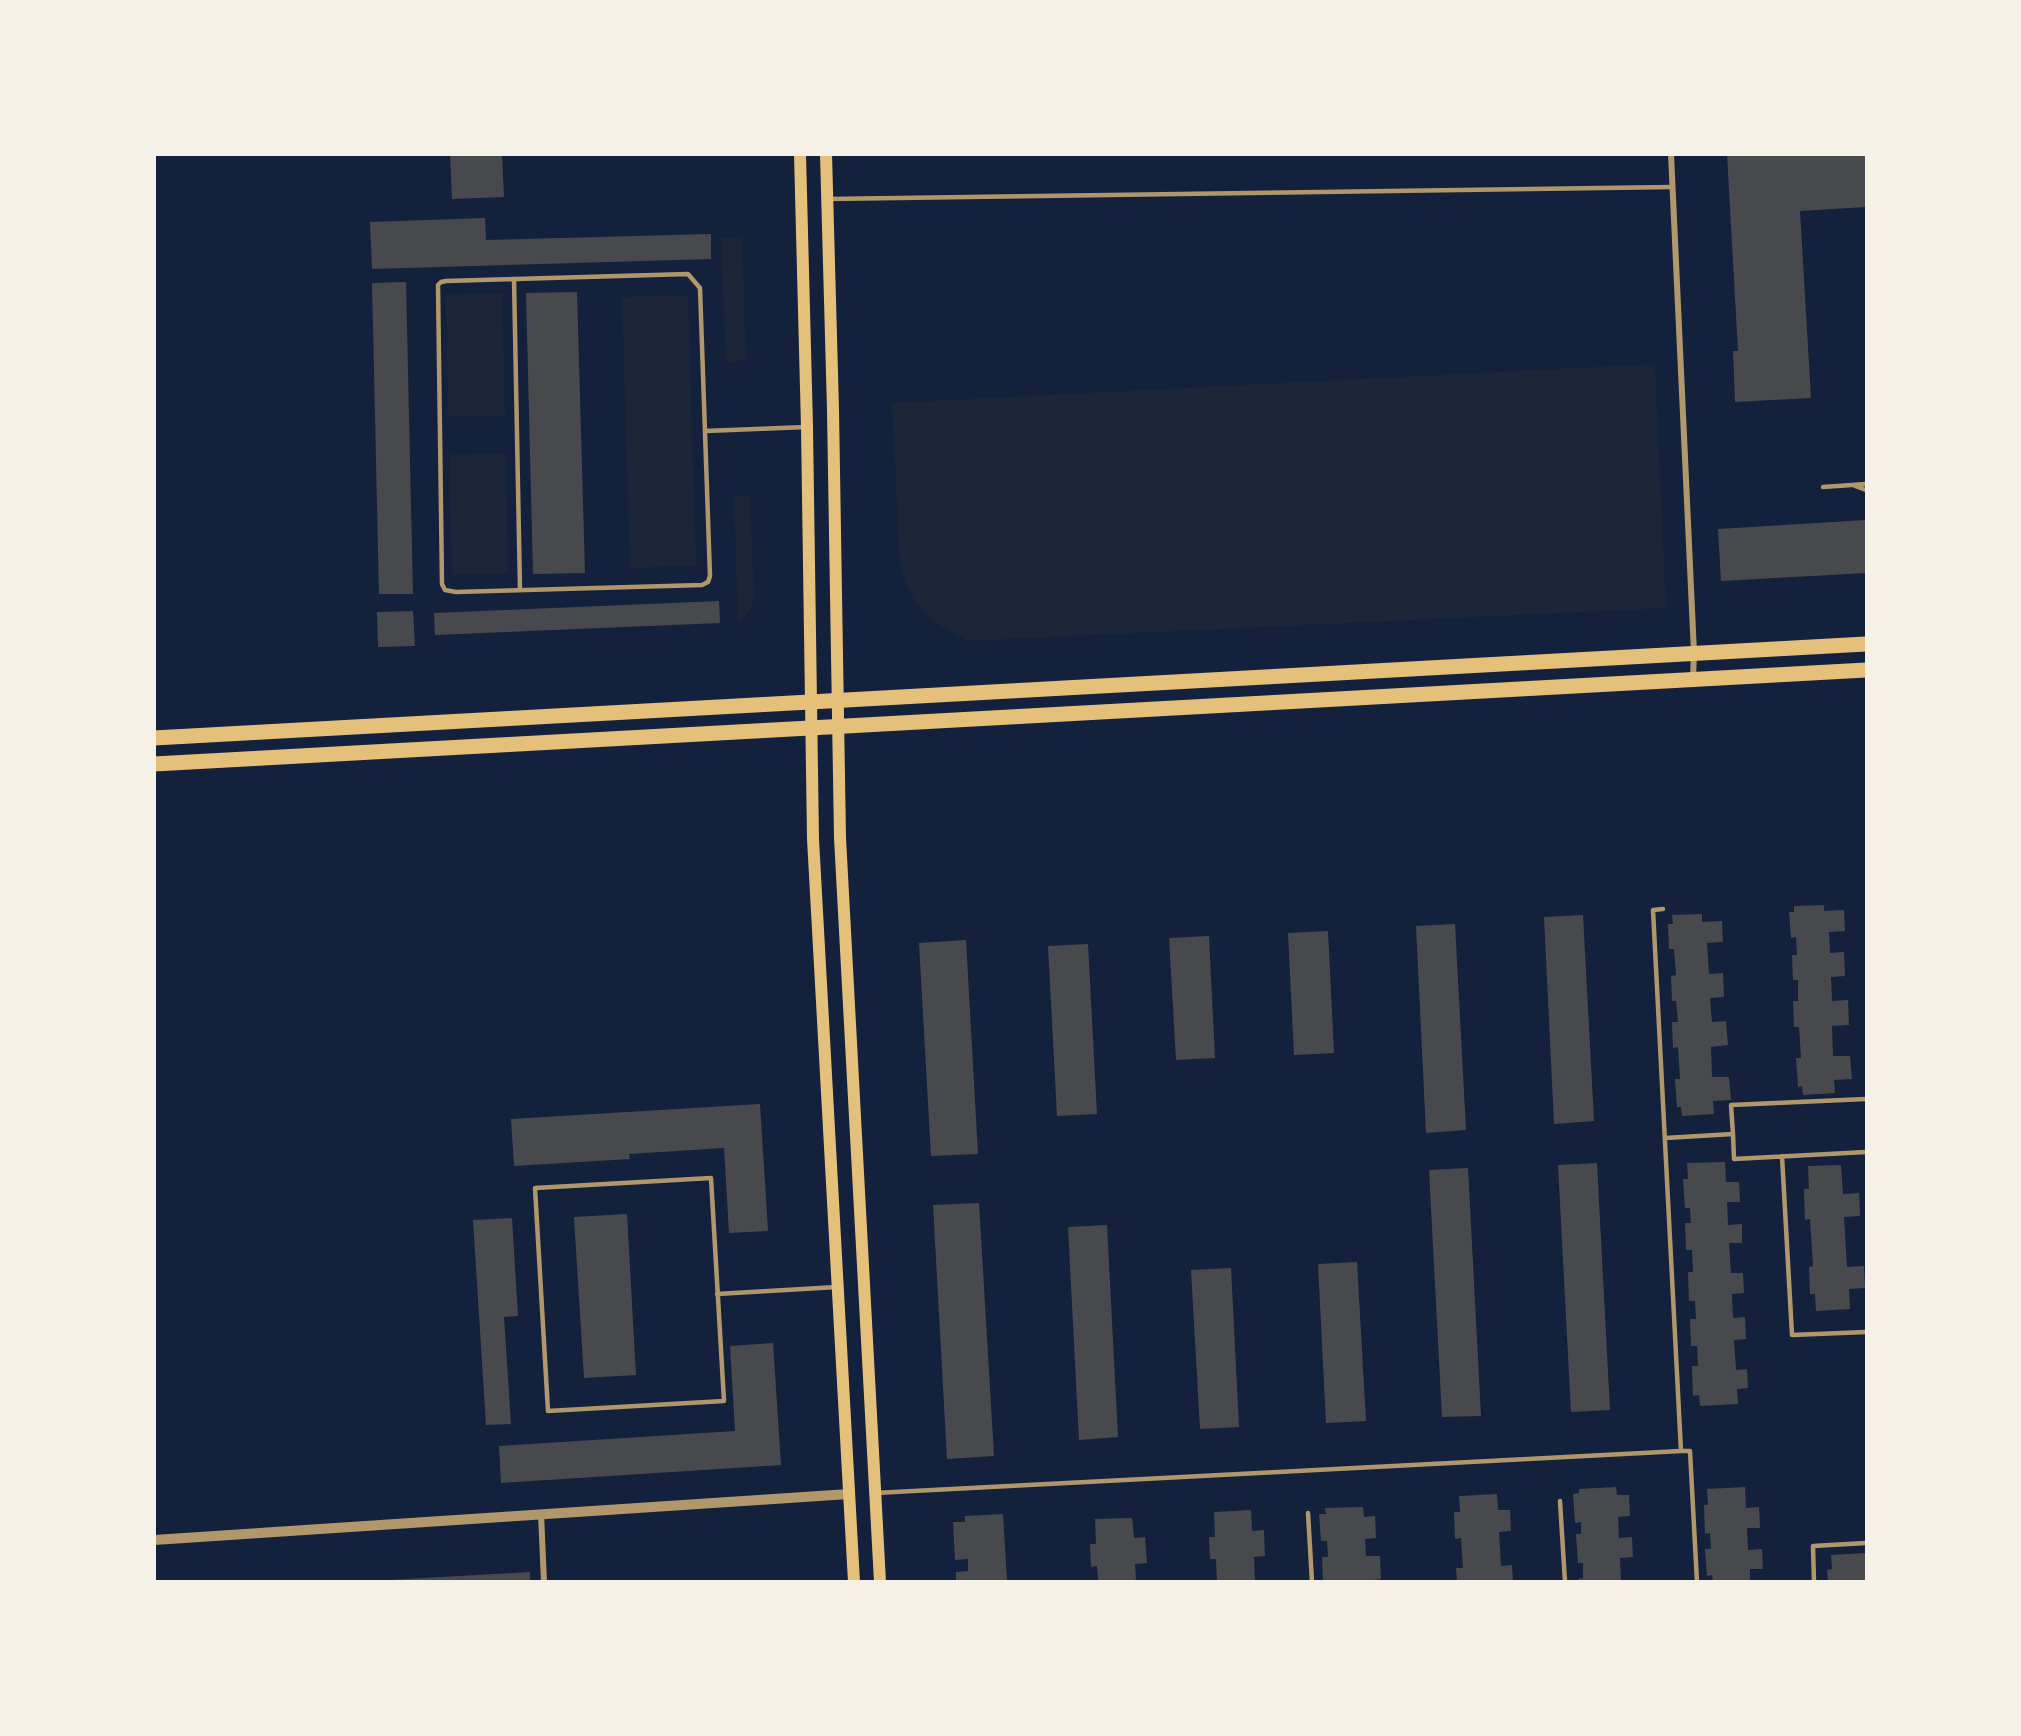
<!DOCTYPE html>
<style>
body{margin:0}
#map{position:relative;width:2021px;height:1736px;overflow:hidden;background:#14213d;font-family:Figtree,sans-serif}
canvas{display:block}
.frame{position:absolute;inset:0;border:156px solid #f6f1e7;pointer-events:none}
</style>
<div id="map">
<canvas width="2021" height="1736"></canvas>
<div class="frame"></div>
</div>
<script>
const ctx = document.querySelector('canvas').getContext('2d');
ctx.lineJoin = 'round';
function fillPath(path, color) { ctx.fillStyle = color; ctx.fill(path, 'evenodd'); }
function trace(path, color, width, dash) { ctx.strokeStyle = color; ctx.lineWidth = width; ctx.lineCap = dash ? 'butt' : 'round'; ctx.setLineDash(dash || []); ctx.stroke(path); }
fillPath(new Path2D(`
 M 742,237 L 746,360 L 726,362 L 721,238 Z
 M 502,294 L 505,416 L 448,417 L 446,295 Z
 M 688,295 L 696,566 L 630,568 L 622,297 Z
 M 1655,364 L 1666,608 L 968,641 C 928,619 914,611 900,566 L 892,403 Z
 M 506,454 L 508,574 L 452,575 L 449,455 Z
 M 750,495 L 754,600 L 750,610 L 738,624 L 734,496 Z`), '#1d2539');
fillPath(new Path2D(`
 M 450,154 L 502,154 L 504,197 L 452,199 Z
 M 1727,154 L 1866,154 L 1866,207 L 1800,211 L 1811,398 L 1735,402 L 1733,351 L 1738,351 Z
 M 485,218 L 486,240 L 711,234 L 711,259 L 372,269 L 370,222 Z
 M 406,282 L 413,594 L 379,594 L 372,283 Z
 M 577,292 L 585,573 L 533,574 L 526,293 Z
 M 1866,520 L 1866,573 L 1721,581 L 1718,529 Z
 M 719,601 L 720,623 L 435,635 L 434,613 Z
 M 413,611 L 415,646 L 378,647 L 377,612 Z
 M 1824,905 L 1824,911 L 1844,910 L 1845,931 L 1829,932 L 1830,953 L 1844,952 L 1845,976 L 1831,977 L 1832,1001 L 1848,1000 L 1849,1025 L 1832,1026 L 1833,1056 L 1850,1056 L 1852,1079 L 1834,1080 L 1835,1093 L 1803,1095 L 1802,1086 L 1798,1087 L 1796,1058 L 1801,1058 L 1799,1027 L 1794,1027 L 1793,1001 L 1798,1001 L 1798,980 L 1793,980 L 1792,955 L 1797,955 L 1796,937 L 1791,938 L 1789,912 L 1794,912 L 1794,906 Z
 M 1702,914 L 1702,922 L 1722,921 L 1723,942 L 1707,943 L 1709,974 L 1723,973 L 1724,997 L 1710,998 L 1712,1022 L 1726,1021 L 1728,1045 L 1711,1047 L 1712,1077 L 1729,1077 L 1731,1100 L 1713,1101 L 1714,1114 L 1682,1116 L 1681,1107 L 1677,1107 L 1675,1079 L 1680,1079 L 1678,1047 L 1673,1048 L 1672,1022 L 1678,1022 L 1676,1001 L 1672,1001 L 1671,976 L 1676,975 L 1674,949 L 1669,949 L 1668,924 L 1673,924 L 1672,915 Z
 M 1583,915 L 1594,1121 L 1554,1124 L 1544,917 Z
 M 1455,924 L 1466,1130 L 1426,1133 L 1416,926 Z
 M 1328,931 L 1334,1053 L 1294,1055 L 1288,933 Z
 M 1209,936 L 1215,1058 L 1176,1060 L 1169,938 Z
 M 966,940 L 978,1154 L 931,1156 L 919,943 Z
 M 1088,944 L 1097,1114 L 1057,1116 L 1048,946 Z
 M 760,1104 L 768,1231 L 729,1233 L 724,1148 L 629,1154 L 630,1159 L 514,1166 L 511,1119 Z
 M 1725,1162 L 1726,1182 L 1739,1182 L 1740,1202 L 1727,1202 L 1728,1225 L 1742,1224 L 1742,1243 L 1729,1243 L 1731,1273 L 1743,1273 L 1744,1293 L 1732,1294 L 1733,1318 L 1745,1317 L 1746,1339 L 1734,1340 L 1736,1370 L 1747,1369 L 1748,1388 L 1737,1389 L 1738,1404 L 1700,1406 L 1699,1395 L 1693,1396 L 1692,1366 L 1698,1366 L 1697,1346 L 1691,1346 L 1690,1319 L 1696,1319 L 1695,1301 L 1689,1301 L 1688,1272 L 1693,1272 L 1692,1250 L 1686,1250 L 1685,1223 L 1691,1223 L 1690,1208 L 1685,1208 L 1683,1179 L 1688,1179 L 1687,1163 Z
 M 1597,1163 L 1610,1410 L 1571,1412 L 1558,1165 Z
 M 1841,1165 L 1843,1194 L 1859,1193 L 1860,1216 L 1844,1217 L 1847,1267 L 1864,1266 L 1865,1288 L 1849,1289 L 1850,1309 L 1816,1311 L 1815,1294 L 1810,1294 L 1809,1267 L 1813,1266 L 1810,1219 L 1805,1220 L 1804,1189 L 1809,1189 L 1808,1166 Z
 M 1468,1168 L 1481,1416 L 1442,1417 L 1429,1170 Z
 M 979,1203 L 994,1456 L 947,1459 L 933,1205 Z
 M 627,1214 L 636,1375 L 584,1378 L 574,1217 Z
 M 512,1218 L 518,1316 L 504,1317 L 511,1424 L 486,1425 L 473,1220 Z
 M 1107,1225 L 1118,1437 L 1079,1440 L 1068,1227 Z
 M 1357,1262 L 1366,1421 L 1326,1423 L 1318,1264 Z
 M 1231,1268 L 1239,1427 L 1200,1429 L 1191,1270 Z
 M 773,1343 L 781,1465 L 501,1483 L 499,1446 L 735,1431 L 730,1346 Z
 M 1616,1487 L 1617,1495 L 1629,1495 L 1630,1516 L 1618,1517 L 1619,1538 L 1632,1537 L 1633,1557 L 1620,1558 L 1621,1581 L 1578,1581 L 1578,1579 L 1583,1578 L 1583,1563 L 1578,1563 L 1576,1534 L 1581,1534 L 1581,1522 L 1575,1523 L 1573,1494 L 1579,1493 L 1579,1489 Z
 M 1745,1487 L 1746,1508 L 1759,1507 L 1760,1528 L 1747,1528 L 1748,1550 L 1762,1549 L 1763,1569 L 1750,1569 L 1750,1581 L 1713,1581 L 1712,1575 L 1707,1576 L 1705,1549 L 1711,1549 L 1710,1533 L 1705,1534 L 1704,1505 L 1708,1505 L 1707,1489 Z
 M 1497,1494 L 1498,1510 L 1510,1510 L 1511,1531 L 1499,1532 L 1501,1566 L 1512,1565 L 1513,1581 L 1457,1581 L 1456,1568 L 1463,1568 L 1461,1538 L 1455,1539 L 1454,1512 L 1460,1512 L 1459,1496 Z
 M 1363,1507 L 1364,1517 L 1375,1516 L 1376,1538 L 1365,1539 L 1366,1556 L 1380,1556 L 1381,1579 L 1367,1581 L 1323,1581 L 1322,1557 L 1328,1557 L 1327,1541 L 1321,1541 L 1319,1514 L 1326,1514 L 1325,1508 Z
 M 1251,1510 L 1252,1531 L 1264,1530 L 1265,1556 L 1254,1557 L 1255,1581 L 1217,1581 L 1216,1559 L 1210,1559 L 1209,1537 L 1215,1537 L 1214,1512 Z
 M 1003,1514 L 1007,1581 L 956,1581 L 956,1572 L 968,1571 L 968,1559 L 955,1560 L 953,1522 L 965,1522 L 965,1516 Z
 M 1132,1518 L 1134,1538 L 1145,1537 L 1147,1563 L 1135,1564 L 1136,1581 L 1098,1581 L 1097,1566 L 1091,1567 L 1090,1544 L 1096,1544 L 1095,1519 Z
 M 1865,1553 L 1866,1581 L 1828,1581 L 1827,1570 L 1832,1569 L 1831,1555 Z
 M 530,1572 L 530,1581 L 388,1581 L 388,1580 Z`), '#48494c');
trace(new Path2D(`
 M 827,199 L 1672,187
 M 688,274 L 700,288 L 710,576 L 708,582 L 702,585 L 456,592 L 445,590 L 442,584 L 438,285 L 441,282 L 446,281 Z
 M 514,279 L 520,590
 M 705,431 L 807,427
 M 1855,486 L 1866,490
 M 1823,487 L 1866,484
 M 1663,909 L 1653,910 L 1681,1451 L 1690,1451 L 1697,1582
 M 1733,1134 L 1731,1105 L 1866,1099
 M 1665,1138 L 1733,1134 L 1734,1159 L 1866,1152
 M 1782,1156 L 1792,1335 L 1866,1332
 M 711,1178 L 724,1401 L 548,1411 L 535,1188 Z
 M 717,1294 L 837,1287
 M 875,1493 L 1681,1451
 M 1560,1501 L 1565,1582
 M 1308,1513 L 1312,1582
 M 1814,1582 L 1813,1546 L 1866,1543`), '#b1986c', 4.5);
trace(new Path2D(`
 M 1671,154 L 1694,653 L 1693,679
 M 541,1514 L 544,1582`), '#b1986c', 6);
trace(new Path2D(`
 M 154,1540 L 849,1494`), '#b1986c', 10);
trace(new Path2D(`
 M 800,154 L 807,427 L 813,839 L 854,1582
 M 826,154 L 833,410 L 840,838 L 880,1582`), '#e5c07b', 12);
trace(new Path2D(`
 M 154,738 L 1866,644
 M 154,764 L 1866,670`), '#e5c07b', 15);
</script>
